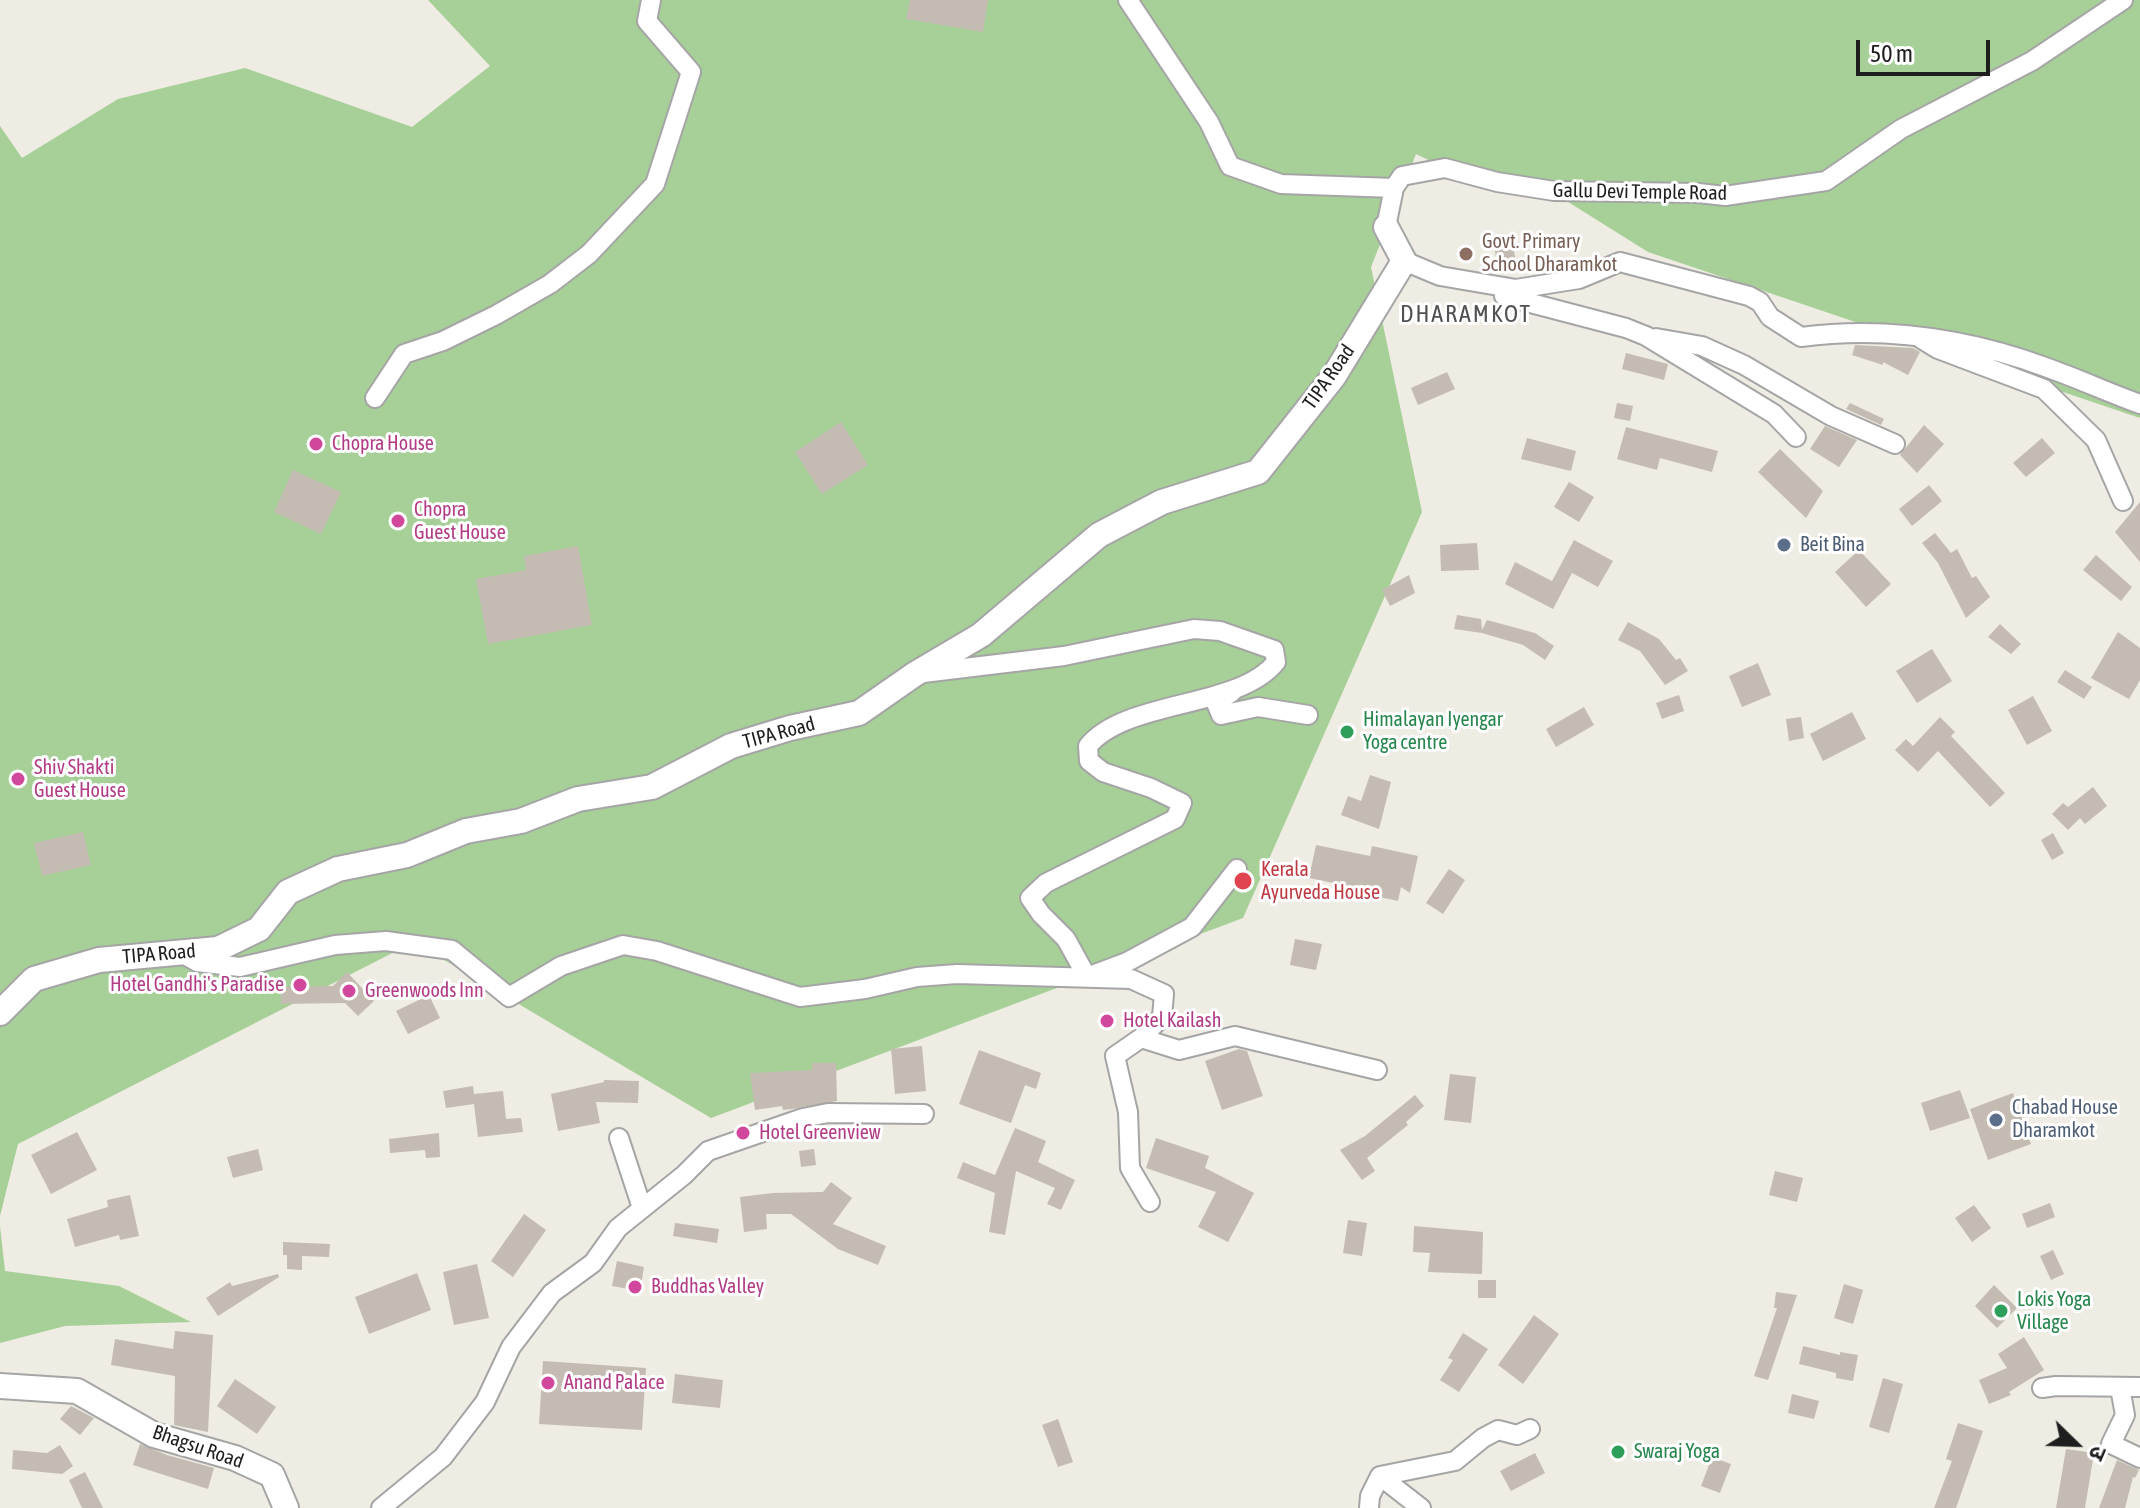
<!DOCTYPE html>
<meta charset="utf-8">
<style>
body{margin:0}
#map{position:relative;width:2140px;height:1508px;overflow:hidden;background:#efece3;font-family:"Asap Condensed","Noto Sans Devanagari",sans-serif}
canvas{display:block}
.north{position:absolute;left:2036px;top:1404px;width:80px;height:80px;-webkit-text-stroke:6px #fff;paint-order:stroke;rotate:113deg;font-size:22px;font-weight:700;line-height:32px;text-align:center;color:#1e1e1e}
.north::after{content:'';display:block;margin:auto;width:28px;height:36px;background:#1e1e1e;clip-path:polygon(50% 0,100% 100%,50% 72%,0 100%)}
.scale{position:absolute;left:1856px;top:40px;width:134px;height:36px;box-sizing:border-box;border:4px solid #1e1e1e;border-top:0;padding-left:10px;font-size:24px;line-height:28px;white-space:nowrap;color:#1e1e1e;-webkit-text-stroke:6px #fff;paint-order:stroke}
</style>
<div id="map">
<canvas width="2140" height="1508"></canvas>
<div class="north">उ</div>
<div class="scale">50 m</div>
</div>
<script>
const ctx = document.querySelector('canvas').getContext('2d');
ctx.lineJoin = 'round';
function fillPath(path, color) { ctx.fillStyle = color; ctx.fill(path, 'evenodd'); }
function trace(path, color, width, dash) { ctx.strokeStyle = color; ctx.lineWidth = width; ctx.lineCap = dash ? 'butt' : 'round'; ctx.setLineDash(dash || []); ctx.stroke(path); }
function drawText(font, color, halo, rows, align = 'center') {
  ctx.font = font + ' "Asap Condensed",sans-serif'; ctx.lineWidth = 6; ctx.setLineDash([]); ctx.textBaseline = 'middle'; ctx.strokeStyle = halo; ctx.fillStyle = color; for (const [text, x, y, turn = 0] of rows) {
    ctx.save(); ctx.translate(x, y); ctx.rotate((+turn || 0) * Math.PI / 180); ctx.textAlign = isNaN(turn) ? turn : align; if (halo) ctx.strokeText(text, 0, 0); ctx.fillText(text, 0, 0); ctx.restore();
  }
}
fillPath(new Path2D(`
 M 428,0 L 2140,0 L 2140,418 L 1648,252 L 1557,195 L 1445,168 L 1416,154 L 1371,267 L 1422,512 L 1243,918 L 711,1118 L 414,942 L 18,1144 L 0,1216 L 0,126 L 22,158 L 118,99 L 245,68 L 412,127 L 490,66 Z
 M 0,1226 L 5,1271 L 119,1286 L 191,1322 L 65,1326 L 0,1343 Z`), '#a6d097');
fillPath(new Path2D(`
 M 910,0 L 988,0 L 983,32 L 906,19 Z
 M 1511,237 L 1518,271 L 1499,274 L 1493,240 Z
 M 1855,345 L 1913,348 L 1920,352 L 1908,375 L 1883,362 L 1883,365 L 1852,355 Z
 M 1626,353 L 1668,364 L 1664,380 L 1622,369 Z
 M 1447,372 L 1455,389 L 1418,405 L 1411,388 Z
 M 1617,403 L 1633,406 L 1630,421 L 1614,418 Z
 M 1850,403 L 1884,419 L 1881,425 L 1846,409 Z
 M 841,422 L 868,465 L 822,494 L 795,452 Z
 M 1924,425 L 1944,444 L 1917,473 L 1900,455 Z
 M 1825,426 L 1857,440 L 1839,467 L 1810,449 Z
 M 1626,427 L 1718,451 L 1712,472 L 1660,458 L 1657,470 L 1617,459 Z
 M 1527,438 L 1576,451 L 1571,471 L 1521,459 Z
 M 2042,438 L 2055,453 L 2026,477 L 2013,463 Z
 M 1780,449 L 1823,491 L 1806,518 L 1758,472 Z
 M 293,470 L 341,492 L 321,534 L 274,512 Z
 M 1569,482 L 1594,497 L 1579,522 L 1554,507 Z
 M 1929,485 L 1942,501 L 1912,526 L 1899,509 Z
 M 2140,502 L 2140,562 L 2115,532 Z
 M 1935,533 L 1951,553 L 1957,549 L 1972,578 L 1976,576 L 1990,597 L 1966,618 L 1938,563 L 1922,543 Z
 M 1574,540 L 1613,561 L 1598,587 L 1572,573 L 1553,609 L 1505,584 L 1515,562 L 1552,581 Z
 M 1477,543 L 1479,570 L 1441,571 L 1440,545 Z
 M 578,546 L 592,625 L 488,644 L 476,579 L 526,570 L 524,556 Z
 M 1859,550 L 1891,584 L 1866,607 L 1835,572 Z
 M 2096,555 L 2132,587 L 2121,601 L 2083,570 Z
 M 1409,575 L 1415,593 L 1390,606 L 1382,590 Z
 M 1457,615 L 1481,619 L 1482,630 L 1487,620 L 1535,633 L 1554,646 L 1545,660 L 1523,645 L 1482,633 L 1454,629 Z
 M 1628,622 L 1659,639 L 1676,660 L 1680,658 L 1688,671 L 1665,685 L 1640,651 L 1618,640 Z
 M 2000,624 L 2021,644 L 2011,654 L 1988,637 Z
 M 2118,632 L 2140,648 L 2140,680 L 2129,699 L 2091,678 Z
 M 1932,649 L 1952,681 L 1917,703 L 1896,671 Z
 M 1758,663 L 1771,695 L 1742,707 L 1729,676 Z
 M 2065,670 L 2092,687 L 2084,699 L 2057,682 Z
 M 1679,695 L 1684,711 L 1662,719 L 1656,703 Z
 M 2033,696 L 2052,731 L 2027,745 L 2008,710 Z
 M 1584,707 L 1594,725 L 1556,747 L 1546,729 Z
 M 1852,712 L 1866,739 L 1823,761 L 1810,734 Z
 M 1801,717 L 1804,738 L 1789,741 L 1786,719 Z
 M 1940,717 L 1955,732 L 1951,736 L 2005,793 L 1990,807 L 1938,751 L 1918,772 L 1895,750 L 1906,739 L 1913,746 Z
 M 1370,775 L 1391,782 L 1379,829 L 1341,815 L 1348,796 L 1361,801 Z
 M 2093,787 L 2107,806 L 2085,824 L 2080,818 L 2068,830 L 2052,814 L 2063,803 L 2068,807 Z
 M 83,832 L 91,865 L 42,876 L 34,843 Z
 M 2053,833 L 2064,853 L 2052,860 L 2041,840 Z
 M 1316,845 L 1370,856 L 1372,846 L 1418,856 L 1410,893 L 1401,887 L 1398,901 L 1361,893 L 1362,889 L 1309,878 Z
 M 1449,869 L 1465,880 L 1443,914 L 1426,903 Z
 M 1295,939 L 1322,944 L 1316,970 L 1290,965 Z
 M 347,972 L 374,1001 L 358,1016 L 345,1003 L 281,1004 L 280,987 L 333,986 Z
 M 429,995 L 440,1018 L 408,1034 L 396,1011 Z
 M 922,1046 L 926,1091 L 895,1094 L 891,1049 Z
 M 1239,1049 L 1247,1051 L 1263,1096 L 1222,1110 L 1205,1061 Z
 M 979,1050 L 1041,1073 L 1036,1089 L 1025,1085 L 1011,1123 L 959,1104 Z
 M 812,1063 L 836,1063 L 837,1101 L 792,1109 L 783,1110 L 782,1106 L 755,1110 L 750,1073 L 812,1070 Z
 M 1450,1074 L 1476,1077 L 1471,1123 L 1444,1120 Z
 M 604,1080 L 639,1081 L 638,1103 L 596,1102 L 600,1123 L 558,1131 L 551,1094 L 604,1082 Z
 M 473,1086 L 474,1094 L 503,1091 L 506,1119 L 521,1118 L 523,1132 L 478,1137 L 474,1104 L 446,1108 L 443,1091 Z
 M 1960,1090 L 1970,1118 L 1930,1131 L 1921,1103 Z
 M 2013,1093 L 2031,1144 L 1988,1160 L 1970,1109 Z
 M 1415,1095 L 1424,1106 L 1406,1122 L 1408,1125 L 1367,1158 L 1375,1171 L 1362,1180 L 1340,1150 L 1365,1136 Z
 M 1015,1128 L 1046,1141 L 1038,1162 L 1075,1180 L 1061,1210 L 1047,1204 L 1055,1188 L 1016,1171 L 1005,1235 L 989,1232 L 995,1193 L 957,1178 L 963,1162 L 995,1175 Z
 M 77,1132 L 97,1170 L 51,1194 L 31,1155 Z
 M 439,1133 L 440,1157 L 426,1158 L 425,1150 L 390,1153 L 389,1139 Z
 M 1156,1138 L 1209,1156 L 1205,1168 L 1254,1193 L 1228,1242 L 1198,1227 L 1216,1192 L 1146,1168 Z
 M 258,1149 L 263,1170 L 233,1178 L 227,1157 Z
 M 814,1149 L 816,1165 L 801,1167 L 799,1151 Z
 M 1775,1171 L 1803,1178 L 1797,1202 L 1769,1195 Z
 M 831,1182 L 852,1198 L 833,1224 L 886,1246 L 878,1265 L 838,1249 L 791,1214 L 766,1214 L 767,1229 L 744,1232 L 740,1197 L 773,1193 L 823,1192 Z
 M 130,1195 L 139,1236 L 120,1240 L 119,1235 L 75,1247 L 67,1219 L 108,1207 L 107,1200 Z
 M 2050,1203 L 2055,1217 L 2027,1228 L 2022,1214 Z
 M 1974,1205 L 1991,1228 L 1972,1242 L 1955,1218 Z
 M 524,1214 L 546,1230 L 513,1277 L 491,1261 Z
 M 1348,1220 L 1367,1223 L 1362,1256 L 1343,1253 Z
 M 675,1223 L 719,1229 L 717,1243 L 673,1236 Z
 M 1414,1226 L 1483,1232 L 1482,1274 L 1428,1272 L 1430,1253 L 1413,1252 Z
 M 283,1242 L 330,1244 L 329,1257 L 302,1256 L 302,1270 L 287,1269 L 287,1255 L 283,1255 Z
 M 2053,1250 L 2064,1274 L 2051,1280 L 2040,1256 Z
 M 617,1261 L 644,1267 L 640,1291 L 612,1286 Z
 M 477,1264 L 489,1318 L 454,1325 L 443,1272 Z
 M 417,1273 L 431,1310 L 369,1334 L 355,1297 Z
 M 278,1274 L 279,1277 L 218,1316 L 206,1298 L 230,1282 L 232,1286 Z
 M 1478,1280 L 1496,1280 L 1496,1298 L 1478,1298 Z
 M 1844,1284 L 1863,1290 L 1853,1324 L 1834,1318 Z
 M 1994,1285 L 2017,1308 L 1997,1328 L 1975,1306 Z
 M 1776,1292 L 1797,1295 L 1768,1380 L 1754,1376 L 1777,1308 L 1774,1308 Z
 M 1534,1315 L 1559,1334 L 1523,1384 L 1498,1365 Z
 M 175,1331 L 213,1335 L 208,1432 L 174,1425 L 175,1376 L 111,1365 L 115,1339 L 173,1349 Z
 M 1463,1333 L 1488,1349 L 1459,1392 L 1440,1380 L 1453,1360 L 1448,1358 Z
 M 2024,1337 L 2044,1370 L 2009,1392 L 2011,1395 L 1989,1404 L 1979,1380 L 2007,1368 L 1998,1354 Z
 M 1803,1346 L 1840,1355 L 1840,1352 L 1858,1355 L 1853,1381 L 1836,1378 L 1836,1373 L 1799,1364 Z
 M 543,1361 L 646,1368 L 642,1430 L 539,1424 Z
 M 675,1374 L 723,1380 L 720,1408 L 672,1403 Z
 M 1883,1378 L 1903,1384 L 1889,1433 L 1869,1427 Z
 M 235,1379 L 276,1407 L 257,1434 L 217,1406 Z
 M 1792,1394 L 1819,1401 L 1814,1419 L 1788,1413 Z
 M 71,1406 L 94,1418 L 80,1435 L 60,1419 Z
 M 1058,1419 L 1073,1462 L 1058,1467 L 1042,1425 Z
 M 1958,1423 L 1983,1431 L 1956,1508 L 1934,1508 L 1952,1461 L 1946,1459 Z
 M 140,1444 L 167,1455 L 214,1468 L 208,1489 L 133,1465 Z
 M 60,1445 L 73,1466 L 62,1474 L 12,1469 L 13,1450 L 47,1453 Z
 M 2066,1449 L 2094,1453 L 2085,1508 L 2056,1508 Z
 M 1535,1453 L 1545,1473 L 1511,1491 L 1500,1471 Z
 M 1712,1457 L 1731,1464 L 1720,1493 L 1701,1486 Z
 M 2117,1460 L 2139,1470 L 2135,1478 L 2133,1477 L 2125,1508 L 2099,1508 Z
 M 85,1472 L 103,1508 L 82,1508 L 69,1480 Z`), '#c4bbb3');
const minor = new Path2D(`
 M 1128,0 L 1209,122 L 1230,166 L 1281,184 L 1394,188
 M 1386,227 L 1394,188 L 1402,176 L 1445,168 L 1497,182 L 1554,191 L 1698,193 L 1725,196 L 1826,181 L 1901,129 L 2032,61 L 2123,0
 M 1404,261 L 1440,276 L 1516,289 L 1579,279 L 1620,262 L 1749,296 L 1760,302 L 1770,317 L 1801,337 C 1887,326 1967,338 2048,368 C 2079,379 2109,393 2140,404
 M 1504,296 L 1626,328 L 1646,336 L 1774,414 L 1796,437
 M 1656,338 L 1702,346 L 1744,365 L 1831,416 L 1895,444
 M 1920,338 L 1938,349 L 2044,389 L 2096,440 L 2123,501
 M 375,398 L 404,354 L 443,341 L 496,315 L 550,284 L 589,254 L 655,184 L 691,72 L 647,21 L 651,0
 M 923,673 L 1064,656 L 1194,629 L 1220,631 L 1274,650 L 1276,662 C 1239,709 1127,699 1088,746 L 1089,761 L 1103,772 L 1151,788 L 1182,803 L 1175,819 L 1046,883 L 1030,898 L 1041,914 L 1066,939 L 1087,977 L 1127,962 L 1192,927 L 1237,869
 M 1232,692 L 1216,703 L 1221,715 L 1258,707 L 1308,715
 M 183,954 L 197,962 L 240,967 L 335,945 L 386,941 L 452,950 L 509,997 L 561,966 L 623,945 L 657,951 L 800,997 L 865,989 L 917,977 L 957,974 L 1131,979 L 1164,994 L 1162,1017 L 1141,1038 L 1115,1056 L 1128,1112 L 1130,1168 L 1150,1202
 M 1141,1038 L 1179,1050 L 1235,1036 L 1377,1070
 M 619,1138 L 642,1208
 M 2042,1388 L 2056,1386 L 2140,1387
 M 2120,1388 L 2125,1415 L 2111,1444 L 2140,1458
 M 1380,1476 L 1455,1461 L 1483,1438 L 1498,1430 L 1517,1435 L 1530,1429
 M 381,1508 L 443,1457 L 485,1402 L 511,1347 L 552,1293 L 593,1263 L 618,1228 L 684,1175 L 708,1151 L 803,1118 L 828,1113 L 924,1114
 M 1369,1508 L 1370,1496 L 1380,1476 L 1421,1508`);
const tertiary = new Path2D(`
 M 0,1013 L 34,979 L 99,960 L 218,949 L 259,929 L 288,892 L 338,869 L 407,855 L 466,831 L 521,821 L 578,799 L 652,787 L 731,746 L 790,728 L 859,713 L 915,674 L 981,635 L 1099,535 L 1162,502 L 1258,472 L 1334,376 L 1404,261 L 1386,227
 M 0,1386 L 77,1391 L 154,1435 L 235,1458 L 272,1475 L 286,1508`);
trace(minor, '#a5a5a5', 22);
trace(tertiary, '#a5a5a5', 28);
trace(minor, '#fff', 18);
trace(tertiary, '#fff', 24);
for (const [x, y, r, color] of [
 [1466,254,8,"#8d6e63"],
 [316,444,8,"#d1479c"],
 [398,521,8,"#d1479c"],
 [1784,545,8,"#5c6f8a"],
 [1347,732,8,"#2e9e5b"],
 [18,779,8,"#d1479c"],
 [1243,881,10,"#e0444e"],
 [300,985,8,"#d1479c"],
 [349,991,8,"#d1479c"],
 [1107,1021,8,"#d1479c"],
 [1996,1120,8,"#5c6f8a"],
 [743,1133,8,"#d1479c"],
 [635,1287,8,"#d1479c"],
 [2001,1311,8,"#2e9e5b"],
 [548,1383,8,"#d1479c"],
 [1618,1452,8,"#2e9e5b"]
]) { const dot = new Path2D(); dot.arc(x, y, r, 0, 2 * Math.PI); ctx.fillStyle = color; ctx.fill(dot); trace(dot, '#fff', 3); }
drawText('20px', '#1e1e1e', '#fff', [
 ["Gallu Devi Temple Road",1640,192,1],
 ["TIPA Road",1329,377,-55],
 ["TIPA Road",779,733,-15],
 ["TIPA Road",159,954,-5],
 ["Bhagsu Road",198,1447,19]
]);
drawText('20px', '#785e54', '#fff', [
 ["Govt. Primary",1482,242],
 ["School Dharamkot",1482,265]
], 'left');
drawText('20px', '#b23c85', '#fff', [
 ["Chopra House",332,444],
 ["Chopra",414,510],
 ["Guest House",414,533],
 ["Shiv Shakti",34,768],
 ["Guest House",34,791],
 ["Hotel Gandhi's Paradise",284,985,"right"],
 ["Greenwoods Inn",365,991],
 ["Hotel Kailash",1123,1021],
 ["Hotel Greenview",759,1133],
 ["Buddhas Valley",651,1287],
 ["Anand Palace",564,1383]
], 'left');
drawText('20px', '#4e5e75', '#fff', [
 ["Beit Bina",1800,545],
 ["Chabad House",2012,1108],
 ["Dharamkot",2012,1131]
], 'left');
drawText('20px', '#27864d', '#fff', [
 ["Himalayan Iyengar",1363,720],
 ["Yoga centre",1363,743],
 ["Lokis Yoga",2017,1300],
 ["Village",2017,1323],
 ["Swaraj Yoga",1634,1452]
], 'left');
drawText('20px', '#be3a42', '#fff', [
 ["Kerala",1261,870],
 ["Ayurveda House",1261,893]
], 'left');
ctx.letterSpacing = '2px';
drawText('24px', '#515151', '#fff', [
 ["DHARAMKOT",1466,314]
]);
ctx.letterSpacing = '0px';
</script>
